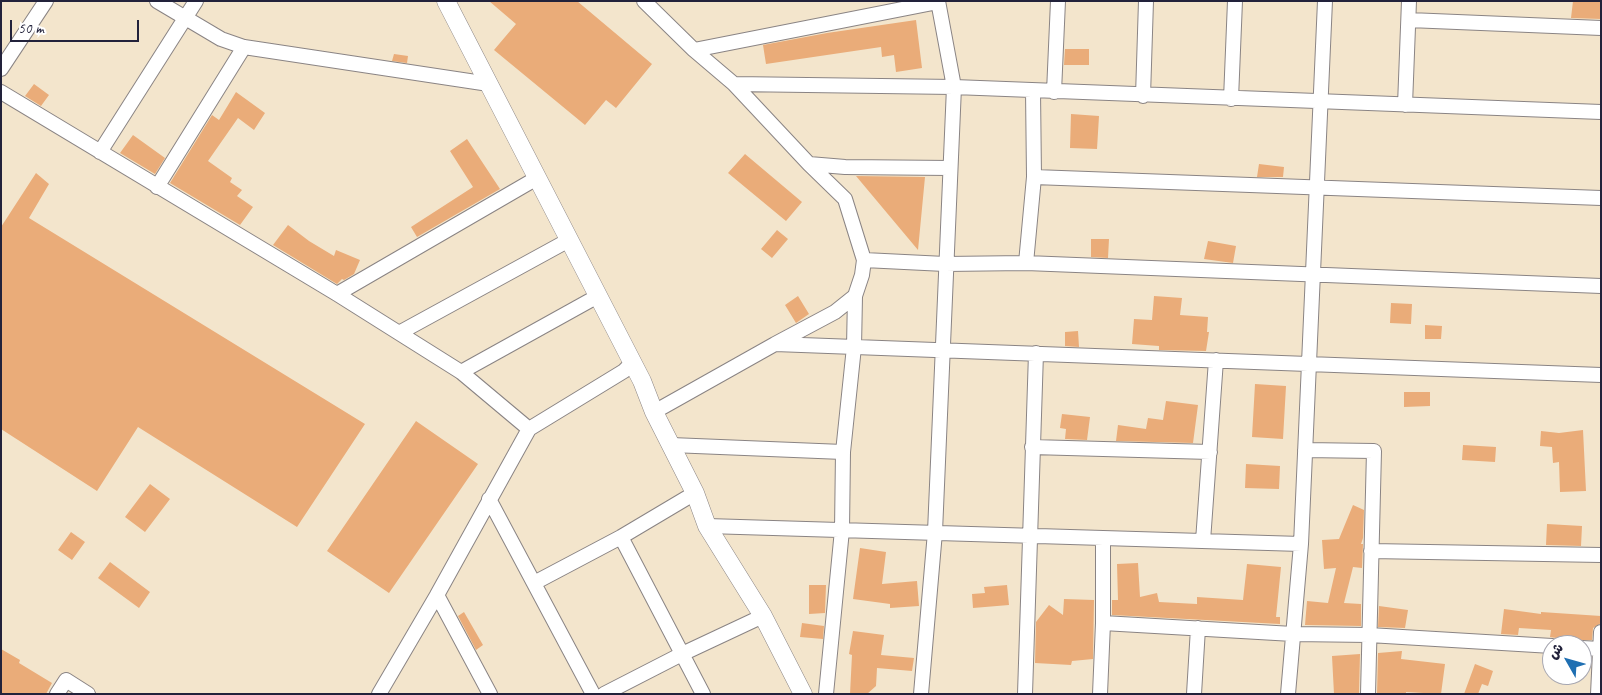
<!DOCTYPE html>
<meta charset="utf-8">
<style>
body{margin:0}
#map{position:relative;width:1602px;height:695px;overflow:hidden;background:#f3e5cc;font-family:Caveat,"Playpen Sans Arabic",sans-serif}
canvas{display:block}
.frame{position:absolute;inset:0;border:2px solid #22223b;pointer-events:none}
.north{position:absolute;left:1542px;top:635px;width:50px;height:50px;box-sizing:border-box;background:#fff;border:1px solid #a7a7b1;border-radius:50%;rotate:308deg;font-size:14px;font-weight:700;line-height:20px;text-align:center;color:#22223b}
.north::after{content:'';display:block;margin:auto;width:18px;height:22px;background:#1f6fb2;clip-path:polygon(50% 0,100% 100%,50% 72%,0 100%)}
.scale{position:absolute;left:10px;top:20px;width:129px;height:22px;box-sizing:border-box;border:2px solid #22223b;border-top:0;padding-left:6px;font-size:15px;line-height:18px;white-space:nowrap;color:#22223b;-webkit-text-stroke:4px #fff;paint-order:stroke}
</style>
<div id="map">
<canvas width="1602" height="695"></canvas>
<div class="frame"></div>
<div class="north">ش</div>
<div class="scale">50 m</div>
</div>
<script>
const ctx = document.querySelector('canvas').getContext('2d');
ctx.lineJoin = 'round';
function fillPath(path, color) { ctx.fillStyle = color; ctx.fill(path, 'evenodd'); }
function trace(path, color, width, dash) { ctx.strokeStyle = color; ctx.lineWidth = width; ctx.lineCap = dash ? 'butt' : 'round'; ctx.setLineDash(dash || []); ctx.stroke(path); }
fillPath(new Path2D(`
 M 489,1 L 577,1 L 652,64 L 616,108 L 606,100 L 585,125 L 494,50 L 516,24 Z
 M 1573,1 L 1601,1 L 1601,19 L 1571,18 Z
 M 916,20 L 922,68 L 896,72 L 894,55 L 882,57 L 881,47 L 766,64 L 763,45 L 827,33 Z
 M 1065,49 L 1089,49 L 1089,65 L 1064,65 Z
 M 394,54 L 408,56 L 407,63 L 392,61 Z
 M 34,84 L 49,95 L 41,106 L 25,96 Z
 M 236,92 L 265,113 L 254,130 L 238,118 L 208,161 L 232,178 L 230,182 L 242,190 L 237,196 L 253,207 L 240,225 L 170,183 L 212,115 L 219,120 Z
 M 1071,114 L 1099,116 L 1097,149 L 1070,148 Z
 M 133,135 L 165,158 L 155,174 L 120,153 Z
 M 467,139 L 500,189 L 417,237 L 411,227 L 473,187 L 450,151 Z
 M 745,154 L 802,202 L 786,221 L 728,173 Z
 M 1259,164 L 1284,167 L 1283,177 L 1257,177 Z
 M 36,173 L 49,184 L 29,218 L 365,424 L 297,527 L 138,427 L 97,491 L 1,429 L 1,227 Z
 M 856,176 L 925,177 L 918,250 Z
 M 288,225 L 309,241 L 334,256 L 336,250 L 360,260 L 354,274 L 344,280 L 342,279 L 337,284 L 273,245 Z
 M 777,230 L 788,239 L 772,258 L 761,249 Z
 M 1091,239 L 1109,239 L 1108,258 L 1091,257 Z
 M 1208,241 L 1236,246 L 1233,263 L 1204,259 Z
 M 798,296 L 809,314 L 796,323 L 785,305 Z
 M 1154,296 L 1182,298 L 1180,315 L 1208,317 L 1207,332 L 1209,332 L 1206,351 L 1159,350 L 1159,346 L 1132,344 L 1134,319 L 1152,320 Z
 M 1391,303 L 1412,304 L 1411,324 L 1390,323 Z
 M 1425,325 L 1442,326 L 1441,339 L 1425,339 Z
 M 1078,331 L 1079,347 L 1065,346 L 1065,332 Z
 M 1255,384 L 1286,386 L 1283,439 L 1252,437 Z
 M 1404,392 L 1430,392 L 1430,406 L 1404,407 Z
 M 1166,401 L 1198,405 L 1193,443 L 1116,441 L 1118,425 L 1146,429 L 1148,418 L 1163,420 Z
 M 1062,414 L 1090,417 L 1087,440 L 1065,439 L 1066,429 L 1060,428 Z
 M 416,421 L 478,464 L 389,593 L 327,551 Z
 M 1583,430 L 1586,491 L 1560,492 L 1559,462 L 1553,463 L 1552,447 L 1540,446 L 1541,431 L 1559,433 Z
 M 1463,445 L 1496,447 L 1495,462 L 1462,460 Z
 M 1246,464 L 1280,466 L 1279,489 L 1245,488 Z
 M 150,484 L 170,499 L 145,532 L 125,517 Z
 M 1353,505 L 1364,510 L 1363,538 L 1361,544 L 1363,544 L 1362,568 L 1353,567 L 1344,603 L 1361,604 L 1361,626 L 1305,625 L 1307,601 L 1328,603 L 1336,568 L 1324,569 L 1322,540 L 1339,539 Z
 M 1547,524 L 1582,526 L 1581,546 L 1546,545 Z
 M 71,532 L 85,542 L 72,560 L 58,550 Z
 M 860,548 L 886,552 L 882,584 L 917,581 L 919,606 L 890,608 L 890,604 L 853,599 Z
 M 110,562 L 150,592 L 139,608 L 98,578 Z
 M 1138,563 L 1140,597 L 1157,593 L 1159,602 L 1197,604 L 1197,597 L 1243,600 L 1247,564 L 1281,567 L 1276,617 L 1280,617 L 1280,624 L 1112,615 L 1112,600 L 1118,600 L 1117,564 Z
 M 809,585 L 826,585 L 825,613 L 809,614 Z
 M 1007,585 L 1009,605 L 973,608 L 972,594 L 985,593 L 984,587 Z
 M 1064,599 L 1094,600 L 1093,659 L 1072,661 L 1071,665 L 1035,663 L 1036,622 L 1049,605 L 1063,615 Z
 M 1379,606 L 1408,610 L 1405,628 L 1378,627 Z
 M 1504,609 L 1541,614 L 1541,612 L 1601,616 L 1601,623 L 1593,628 L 1592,640 L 1579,640 L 1574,644 L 1560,643 L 1556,638 L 1550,637 L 1551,630 L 1519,628 L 1518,635 L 1501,634 Z
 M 464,612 L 483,645 L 476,650 L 458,616 Z
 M 802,623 L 824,626 L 823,639 L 800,637 Z
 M 853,631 L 884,635 L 881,655 L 914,658 L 912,671 L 877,668 L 876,686 L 867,694 L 850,694 L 852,655 L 849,654 Z
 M 1,649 L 20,660 L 19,663 L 52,683 L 46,694 L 1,694 Z
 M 1402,651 L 1401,659 L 1445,664 L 1441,694 L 1406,692 L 1406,694 L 1377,694 L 1378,653 Z
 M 1360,654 L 1359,694 L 1334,694 L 1332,656 Z
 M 1475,664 L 1493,671 L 1488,686 L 1482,684 L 1478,694 L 1464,694 Z`), '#eaac79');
const minor = new Path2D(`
 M 157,1 L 221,39 L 244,47 L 489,84
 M 644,1 L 694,50 L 734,84 L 809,164 L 845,199 L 864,260 L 862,275 L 855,296 L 835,312 L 775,344
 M 1409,20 L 1601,28
 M 694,50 L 938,2
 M 1,69 L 46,1
 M 734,84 L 954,87 L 1601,112
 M 1,92 L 337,294 L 461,372 L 529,429 L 624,371 L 632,363
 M 1054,92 L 1058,1
 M 1143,96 L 1146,1
 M 1231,99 L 1235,1
 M 1405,105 L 1409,1
 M 100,152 L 196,1
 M 809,164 L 845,167 L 950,168
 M 1034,177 L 1601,198
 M 157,187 L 244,47
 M 864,260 L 945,264 L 1026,263 L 1601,286
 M 1026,263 L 1034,177 L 1033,91
 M 337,294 L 537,178
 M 399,333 L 569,240
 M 461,372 L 598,296
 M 654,412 L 775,344 L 1601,375
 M 671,445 L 843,452
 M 1032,447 L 1210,452
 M 1305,450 L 1374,451 L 1368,694
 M 489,499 L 593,694
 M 707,526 L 1301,544
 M 621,537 L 703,694
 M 1203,541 L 1216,360
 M 1371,551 L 1601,555
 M 534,583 L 621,537 L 695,493
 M 437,595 L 490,694
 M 1103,623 L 1293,634 L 1369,635 L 1552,646
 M 1582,648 L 1600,649
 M 57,694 L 66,680 L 88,694
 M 379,694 L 437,595 L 529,429
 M 604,694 L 682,654 L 763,616
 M 826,694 L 842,530 L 843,452 L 854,347 L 855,296
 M 921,694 L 935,532 L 954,87 L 938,1
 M 1025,694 L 1036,353
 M 1100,694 L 1103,623 L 1103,538
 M 1194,694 L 1198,628
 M 1288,694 L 1301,544 L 1325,1
 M 1598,694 L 1601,632`);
const tertiary = new Path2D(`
 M 446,1 L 642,381 L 654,412 L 695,493 L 707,526 L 763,616 L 803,694`);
trace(minor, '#8a8484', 16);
trace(tertiary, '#8a8484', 19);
trace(minor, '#fff', 14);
trace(tertiary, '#fff', 18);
</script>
